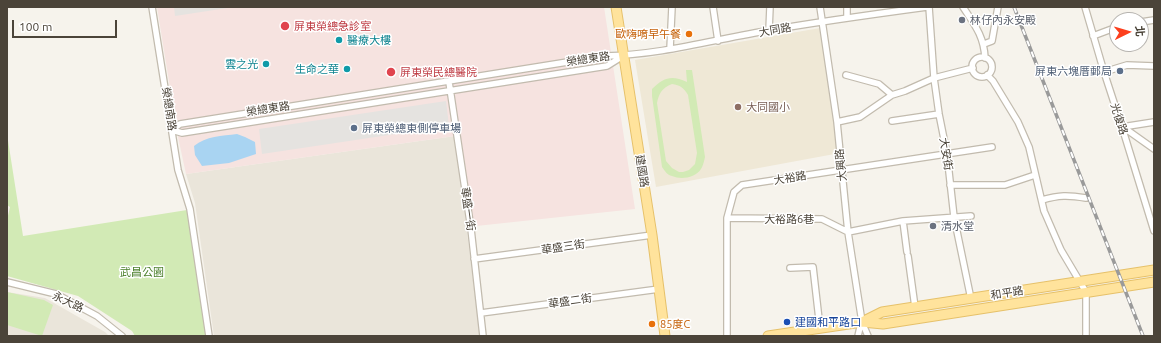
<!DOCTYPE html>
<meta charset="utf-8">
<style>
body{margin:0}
#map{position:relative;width:1161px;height:343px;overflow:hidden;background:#f6f3ec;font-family:Ubuntu,"Noto Sans TC",sans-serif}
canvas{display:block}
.frame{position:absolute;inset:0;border:8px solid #4b4439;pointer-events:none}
.north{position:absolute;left:1109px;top:12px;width:40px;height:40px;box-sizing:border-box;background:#fff;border:1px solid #b7b4b0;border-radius:50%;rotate:85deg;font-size:11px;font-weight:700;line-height:16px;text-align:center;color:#4b4439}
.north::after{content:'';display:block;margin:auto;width:14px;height:18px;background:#fc3f1d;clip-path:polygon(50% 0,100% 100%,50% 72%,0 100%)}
.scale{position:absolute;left:12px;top:20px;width:105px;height:18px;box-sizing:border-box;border:2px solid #4b4439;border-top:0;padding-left:5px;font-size:12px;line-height:14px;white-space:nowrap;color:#4b4439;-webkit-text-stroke:3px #fff;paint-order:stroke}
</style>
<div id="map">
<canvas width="1161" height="343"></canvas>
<div class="frame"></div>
<div class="north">北</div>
<div class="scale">100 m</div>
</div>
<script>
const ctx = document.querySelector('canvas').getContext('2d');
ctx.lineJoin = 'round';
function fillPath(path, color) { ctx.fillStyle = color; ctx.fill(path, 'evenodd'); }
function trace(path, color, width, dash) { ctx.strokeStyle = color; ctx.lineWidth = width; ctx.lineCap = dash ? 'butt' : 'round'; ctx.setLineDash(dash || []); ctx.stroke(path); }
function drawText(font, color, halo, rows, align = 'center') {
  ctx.font = font + ' Ubuntu,"Noto Sans TC",sans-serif'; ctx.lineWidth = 3; ctx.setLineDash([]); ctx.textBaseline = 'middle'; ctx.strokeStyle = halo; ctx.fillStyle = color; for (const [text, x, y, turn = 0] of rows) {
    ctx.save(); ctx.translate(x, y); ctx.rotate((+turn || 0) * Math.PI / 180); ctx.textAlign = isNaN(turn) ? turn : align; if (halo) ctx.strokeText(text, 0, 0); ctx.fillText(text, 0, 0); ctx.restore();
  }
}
fillPath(new Path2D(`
 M 455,136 L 480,336 L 214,336 L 195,203 L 186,174 Z
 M 7,292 L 45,298 L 105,332 L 109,336 L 7,336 Z`), '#eae5da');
fillPath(new Path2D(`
 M 820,28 L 840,153 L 656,187 L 635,60 Z`), '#efe8d6');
fillPath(new Path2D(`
 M 157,7 L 604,7 L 635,209 L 467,227 L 455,136 L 186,174 L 178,137 Z`), '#f6e3e0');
fillPath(new Path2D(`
 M 686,70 L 692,70 L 705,157 C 704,161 703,166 701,169 C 695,178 681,180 672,176 C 667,175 665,171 662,167 L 652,96 L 652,89 C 664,77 672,75 687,82 ZM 672,84 C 680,85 684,88 688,95 L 697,153 L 695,164 L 689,170 L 683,172 L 679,172 L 672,168 L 666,161 L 657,103 C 659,93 662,88 672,84 Z
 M 7,134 L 23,236 L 187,210 L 206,336 L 135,336 L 132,331 L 78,296 L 7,276 L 7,220 L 10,207 L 7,205 Z
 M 7,292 L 44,300 L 53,305 L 42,336 L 7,325 Z`), '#d2eab5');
fillPath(new Path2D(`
 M 174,7 L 234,7 L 175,16 Z
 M 446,101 L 449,126 L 262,154 L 259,129 Z`), '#e5e3e0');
fillPath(new Path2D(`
 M 237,134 L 245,137 L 255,142 L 256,154 L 229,163 L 202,166 L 195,155 L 194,146 C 206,136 222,136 237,134 Z`), '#a9d4f2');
const street = new Path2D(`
 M 152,7 L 178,170 L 190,209 L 209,336
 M 713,7 L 718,41
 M 820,7 L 837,122 L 848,232 L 862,322 L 868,336
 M 929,7 L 934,78 L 939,114 L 947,154 L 954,217 L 971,299
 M 963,7 C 974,24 984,36 985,58
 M 1085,7 L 1104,72 L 1122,127 L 1154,231
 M 847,18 L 847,7
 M 1141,22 L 1154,20
 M 769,30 L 770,7
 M 1093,36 L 1117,27
 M 984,44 L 992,41 L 998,7
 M 670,49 L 672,7
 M972 67a10 10 0 1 1 20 0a10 10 0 1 1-20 0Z
 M 1104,72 L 1127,65 L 1154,66
 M 846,75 L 879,84 L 892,95
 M 987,75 L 993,81 L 1018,122 L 1029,147 L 1044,211 L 1061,250 L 1086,292 L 1086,336
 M 449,82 L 471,229 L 483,336
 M 892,121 L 939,114
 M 837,122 L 860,117 L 892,95 L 905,91 L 934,78 L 973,68
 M 1122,127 L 1154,122
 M 1123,127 L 1154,149
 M 172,130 L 180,124 C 321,101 463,79 605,56 C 661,55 716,39 771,30 C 823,21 875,14 927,7
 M 172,130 L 182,133 L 607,66 L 623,56
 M 950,185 L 1005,185 L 1035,175
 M 1042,200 C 1059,195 1068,195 1086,198
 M 727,218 L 822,219 L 848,232 L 903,221 L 971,216
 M 903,221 L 907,252
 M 908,256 L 915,307
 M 474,259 L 652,235
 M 790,268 L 813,267 L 820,328
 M 7,282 L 56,294 L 97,316 L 122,336
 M 481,313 L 659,289
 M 727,336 L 727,218 L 734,192 L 742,185 L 992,147
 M 858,336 L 861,323`);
const primary = new Path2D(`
 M 616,7 L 652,235 L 665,336
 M 862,322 L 882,312 L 1154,270
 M 768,336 L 862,322 L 883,324 L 1154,282`);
trace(street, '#c2bbae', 8);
trace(primary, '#e6c16a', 11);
trace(street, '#fff', 5.5);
trace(primary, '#ffe39c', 9);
const rail = new Path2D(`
 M 1014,7 L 1143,336`);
trace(rail, '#9a9a9a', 3.5);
trace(rail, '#fff', 2, [6]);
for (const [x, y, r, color] of [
 [962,20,4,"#6b7280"],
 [285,26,5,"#e0444e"],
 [689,34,4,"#e8710a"],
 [339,40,4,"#0f9aa8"],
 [266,64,4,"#0f9aa8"],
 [347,69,4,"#0f9aa8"],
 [1120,71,4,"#5c6f8a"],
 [391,72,5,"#e0444e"],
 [738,107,4,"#8d6e63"],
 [354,128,4,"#5c6f8a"],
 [933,226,4,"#6b7280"],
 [787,322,4,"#1a4fb4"],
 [652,324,4,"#e8710a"]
]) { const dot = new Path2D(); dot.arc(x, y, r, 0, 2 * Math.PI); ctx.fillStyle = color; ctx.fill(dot); trace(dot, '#fff', 1.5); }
drawText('11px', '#5b616d', '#fff', [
 ["林仔內永安殿",970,20],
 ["清水堂",941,226]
], 'left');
drawText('11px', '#be3a42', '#fff', [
 ["屏東榮總急診室",294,26],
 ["屏東榮民總醫院",400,72]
], 'left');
drawText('11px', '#4b4439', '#fff', [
 ["大同路",775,30,-10],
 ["榮總東路",588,59,-8],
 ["榮總南路",169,109,81],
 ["榮總東路",268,109,-9],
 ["光復路",1119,119,72],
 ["大安街",946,154,81],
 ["大興路",841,165,-96],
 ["建國路",642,171,81],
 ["大裕路",790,178,-9],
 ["華盛一街",468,209,82],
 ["大裕路6巷",789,219],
 ["華盛三街",563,247,-8],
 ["和平路",1007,293,-9],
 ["華盛二街",570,301,-8],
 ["永大路",68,302,25]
]);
drawText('11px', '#c56008', '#fff', [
 ["歐嗨唷早午餐",681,34],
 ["85度C",660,324,"left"]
], 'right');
drawText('11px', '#0d838f', '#fff', [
 ["醫療大樓",347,40,"left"],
 ["雲之光",258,64],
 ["生命之華",339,69]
], 'right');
drawText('11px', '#4e5e75', '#fff', [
 ["屏東六塊厝郵局",1112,71],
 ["屏東榮總東側停車場",362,128,"left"]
], 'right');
drawText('11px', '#785e54', '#fff', [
 ["大同國小",746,107]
], 'left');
drawText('11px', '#4a7f2a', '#fff', [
 ["武昌公園",142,272]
]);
drawText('11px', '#164399', '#fff', [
 ["建國和平路口",795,322]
], 'left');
</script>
